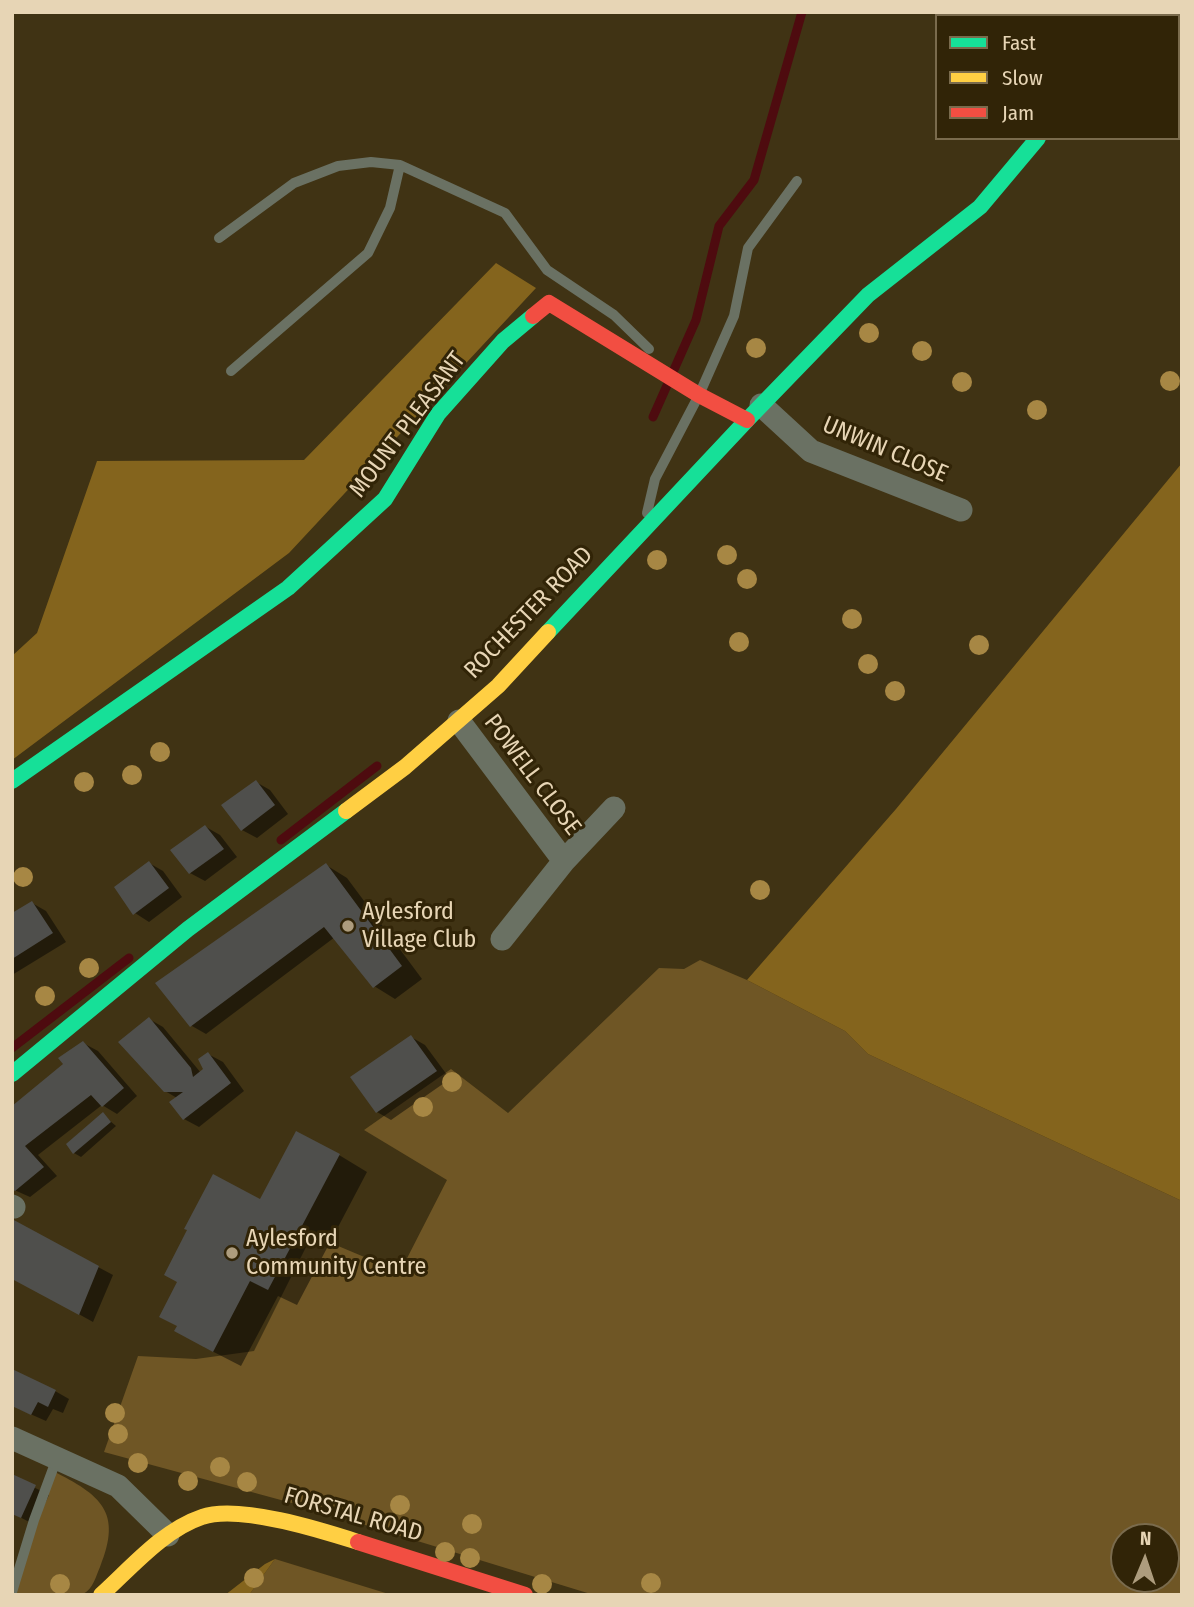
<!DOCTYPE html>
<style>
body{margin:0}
#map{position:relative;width:1194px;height:1607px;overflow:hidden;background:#403314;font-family:"Fira Sans Condensed",sans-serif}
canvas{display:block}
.frame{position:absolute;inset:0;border:14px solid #e7d5b5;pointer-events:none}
.legend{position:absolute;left:935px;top:14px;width:245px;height:126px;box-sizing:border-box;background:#312407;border:2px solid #7a6b4d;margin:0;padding:9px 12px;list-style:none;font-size:21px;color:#e7d5b5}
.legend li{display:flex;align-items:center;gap:14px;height:35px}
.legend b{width:35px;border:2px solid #7a6b4d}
.north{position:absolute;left:1110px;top:1523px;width:70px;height:70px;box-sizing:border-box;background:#312407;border:2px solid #7a6b4d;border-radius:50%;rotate:2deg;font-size:19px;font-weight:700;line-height:28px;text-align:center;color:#e7d5b5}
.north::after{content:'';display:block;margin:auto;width:24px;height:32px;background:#ad9c7d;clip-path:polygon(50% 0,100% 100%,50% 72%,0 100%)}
</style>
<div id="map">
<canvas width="1194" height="1607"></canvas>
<div class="frame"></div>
<ul class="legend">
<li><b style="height:9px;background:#16e098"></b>Fast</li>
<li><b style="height:9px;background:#ffcf43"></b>Slow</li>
<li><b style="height:9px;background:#f24e42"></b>Jam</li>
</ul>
<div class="north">N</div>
</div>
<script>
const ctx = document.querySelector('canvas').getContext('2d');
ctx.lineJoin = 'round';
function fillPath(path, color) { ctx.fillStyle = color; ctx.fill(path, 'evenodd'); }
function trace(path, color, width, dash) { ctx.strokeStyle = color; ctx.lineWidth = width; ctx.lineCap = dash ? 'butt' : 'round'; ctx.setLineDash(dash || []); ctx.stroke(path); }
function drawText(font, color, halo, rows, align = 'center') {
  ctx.font = font + ' "Fira Sans Condensed",sans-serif'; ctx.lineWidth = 6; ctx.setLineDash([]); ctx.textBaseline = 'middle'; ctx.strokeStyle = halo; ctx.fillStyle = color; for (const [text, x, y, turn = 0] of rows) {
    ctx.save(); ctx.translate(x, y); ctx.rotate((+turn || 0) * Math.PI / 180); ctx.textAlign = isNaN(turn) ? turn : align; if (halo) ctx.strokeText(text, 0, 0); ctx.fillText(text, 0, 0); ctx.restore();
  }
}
fillPath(new Path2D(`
 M 700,960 L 747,980 L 845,1031 L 868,1054 L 1182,1201 L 1182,1595 L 594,1595 L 303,1506 L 104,1452 L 138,1356 L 196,1359 L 254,1351 L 312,1235 L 400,1272 L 447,1180 L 364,1130 L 451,1069 L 508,1113 L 659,968 L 684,969 ZM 1124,1537 L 1166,1537 L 1166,1579 L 1124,1579 Z
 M 53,1471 C 100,1495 123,1511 100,1567 C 96,1576 93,1589 83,1594 C 74,1598 25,1595 12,1595 Z
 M 275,1559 L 392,1595 L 249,1595 Z`), '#6f5625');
fillPath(new Path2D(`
 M 496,263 L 536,288 L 289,553 L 12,760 L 12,656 L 37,633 L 97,461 L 304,460 Z
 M 1182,463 L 1182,1201 L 868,1054 L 845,1031 L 747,980 L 896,809 Z
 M 275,1559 L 249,1595 L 225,1595 L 265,1564 Z`), '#84641d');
fillPath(new Path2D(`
 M 256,782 L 270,790 L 288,814 L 257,838 L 242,830 Z
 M 206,827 L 220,835 L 237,857 L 205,881 L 190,873 Z
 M 149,863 L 163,871 L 182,897 L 149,922 L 135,913 Z
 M 326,865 L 347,878 L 422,979 L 395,999 L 374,986 L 335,937 L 206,1034 L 192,1026 L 158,983 Z
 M 32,903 L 46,911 L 66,942 L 12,975 L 12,916 Z
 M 149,1019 L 163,1027 L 201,1073 L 206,1069 L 208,1054 L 223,1062 L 244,1091 L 199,1127 L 184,1119 L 177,1098 L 165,1091 Z
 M 411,1037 L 425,1045 L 450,1079 L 391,1120 L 377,1112 Z
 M 83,1043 L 98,1051 L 137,1096 L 117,1114 L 102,1105 L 38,1155 L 57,1176 L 30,1197 L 12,1189 L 12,1108 L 65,1064 Z
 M 103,1115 L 116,1126 L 81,1157 L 74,1153 Z
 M 339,1155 L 367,1172 L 297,1305 L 278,1296 L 241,1366 L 204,1347 L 261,1201 Z
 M 98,1267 L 113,1275 L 93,1322 L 12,1277 Z
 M 55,1391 L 69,1399 L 63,1413 L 53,1409 L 46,1421 L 19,1409 Z
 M 12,1476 L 49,1495 L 35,1525 L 12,1513 Z`), '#0007');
trace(new Path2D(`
 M 653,417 L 696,320 L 719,226 L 754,180 L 802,12
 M 281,840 L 377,766
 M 12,1048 L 129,958`), '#4e0b0f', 9);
fillPath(new Path2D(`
 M 256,780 L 275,805 L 241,831 L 221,805 Z
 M 205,825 L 224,849 L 189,874 L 170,850 Z
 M 149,861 L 169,888 L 133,915 L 114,887 Z
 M 326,863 L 402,966 L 373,988 L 324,927 L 190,1027 L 155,983 Z
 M 32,901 L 53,933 L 12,959 L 12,913 Z
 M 149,1017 L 191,1068 L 193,1077 L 203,1069 L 198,1059 L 208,1052 L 231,1083 L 183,1120 L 169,1102 L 183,1092 L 164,1092 L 118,1042 Z
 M 411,1035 L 437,1071 L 376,1113 L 350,1077 Z
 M 83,1041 L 124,1088 L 102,1107 L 91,1095 L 25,1146 L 44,1167 L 15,1191 L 12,1189 L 12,1106 L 63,1064 L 58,1058 Z
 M 103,1112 L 111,1122 L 73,1154 L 66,1144 Z
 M 296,1131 L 340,1154 L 268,1290 L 250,1281 L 213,1352 L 174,1331 L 177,1326 L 159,1317 L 177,1282 L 164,1275 L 187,1230 L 184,1229 L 213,1174 L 260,1199 Z
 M 12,1219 L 99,1266 L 79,1315 L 12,1279 Z
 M 12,1369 L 56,1390 L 48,1407 L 38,1402 L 31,1415 L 12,1406 Z
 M 12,1474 L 36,1485 L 21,1518 L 12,1514 Z`), '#4f4f4c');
trace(new Path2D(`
 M 219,238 L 294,183 L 338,166 L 371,162 L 400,165 L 505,213 L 547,270 L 614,315 L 649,349
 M 231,371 L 368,253 L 390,208 L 400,165
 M 647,513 L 655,479 L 699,395 L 734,316 L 748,248 L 797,181
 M 12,1592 L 34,1520 L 57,1458`), '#6a7163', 10);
trace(new Path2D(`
 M 1141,16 L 1144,12
 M 761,405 L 811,451 L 961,510
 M 459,721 L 564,861 L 502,939
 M 564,861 L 614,808
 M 12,1206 L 14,1207
 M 12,1438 L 118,1486 L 168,1535`), '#6a7163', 23);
trace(new Path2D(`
 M 548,632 L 747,420 L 868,295 L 980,207 L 1038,138
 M 12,781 L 288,588 L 385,499 L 438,414 L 503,341 L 533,316
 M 12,1074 L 188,929 L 346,811`), '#16e098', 16);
trace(new Path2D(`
 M 346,811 L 405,767 L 498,686 L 548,632
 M 101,1595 C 131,1568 163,1530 202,1517 C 238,1504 321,1530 358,1542`), '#ffcf43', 16);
trace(new Path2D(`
 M 533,316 L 549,303 L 699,395 L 747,420
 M 358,1542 L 525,1595`), '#f24e42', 16);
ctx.fillStyle = '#a78744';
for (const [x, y] of [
 [869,333],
 [756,348],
 [922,351],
 [1170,381],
 [962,382],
 [1037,410],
 [727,555],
 [657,560],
 [747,579],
 [852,619],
 [739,642],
 [979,645],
 [868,664],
 [895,691],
 [160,752],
 [132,775],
 [84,782],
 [23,877],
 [760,890],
 [89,968],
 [45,996],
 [452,1082],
 [423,1107],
 [115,1413],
 [118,1434],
 [138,1463],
 [220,1467],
 [188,1481],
 [247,1482],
 [400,1505],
 [472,1524],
 [445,1552],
 [470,1558],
 [254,1578],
 [651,1583],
 [60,1584],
 [542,1584]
]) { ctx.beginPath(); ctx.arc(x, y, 10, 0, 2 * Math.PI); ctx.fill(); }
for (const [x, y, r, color] of [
 [348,926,7,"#ad9c7d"],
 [232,1253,7,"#ad9c7d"]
]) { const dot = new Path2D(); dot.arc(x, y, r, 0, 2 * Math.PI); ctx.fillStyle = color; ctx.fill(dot); trace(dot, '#312407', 2.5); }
drawText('24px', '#e7d5b5', '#312407', [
 ["MOUNT PLEASANT",408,425,-53],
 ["UNWIN CLOSE",885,450,23],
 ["ROCHESTER ROAD",529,613,-46],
 ["POWELL CLOSE",532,775,53],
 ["FORSTAL ROAD",353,1515,16]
]);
drawText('24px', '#e7d5b5', '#312407', [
 ["Aylesford",362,912],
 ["Village Club",362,940],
 ["Aylesford",246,1239],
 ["Community Centre",246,1267]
], 'left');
</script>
